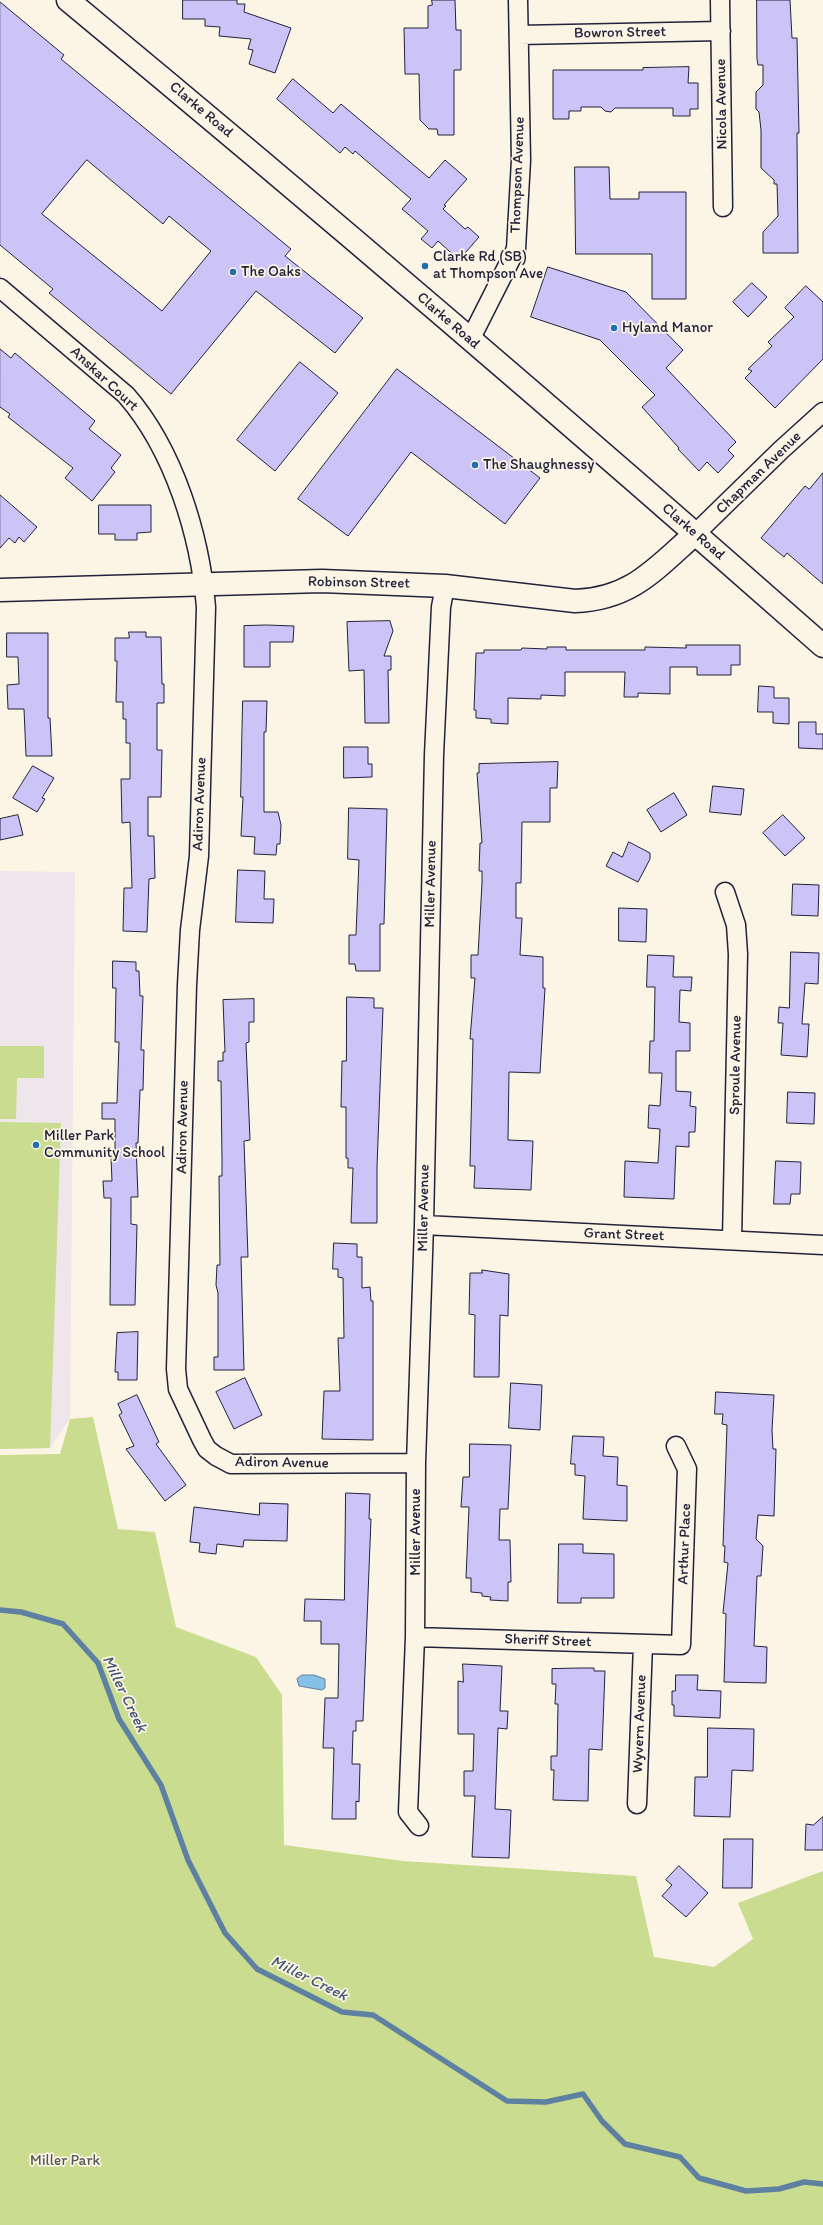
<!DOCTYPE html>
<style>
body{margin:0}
canvas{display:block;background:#fcf5e5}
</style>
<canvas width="823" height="2225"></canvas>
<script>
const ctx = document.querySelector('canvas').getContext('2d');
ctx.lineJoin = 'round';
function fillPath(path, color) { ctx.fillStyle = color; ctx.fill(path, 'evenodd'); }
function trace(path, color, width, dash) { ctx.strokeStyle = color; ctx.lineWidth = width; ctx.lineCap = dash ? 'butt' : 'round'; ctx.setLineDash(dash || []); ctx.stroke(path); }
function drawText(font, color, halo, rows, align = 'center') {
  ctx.font = font + ' Itim,sans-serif'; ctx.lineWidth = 3.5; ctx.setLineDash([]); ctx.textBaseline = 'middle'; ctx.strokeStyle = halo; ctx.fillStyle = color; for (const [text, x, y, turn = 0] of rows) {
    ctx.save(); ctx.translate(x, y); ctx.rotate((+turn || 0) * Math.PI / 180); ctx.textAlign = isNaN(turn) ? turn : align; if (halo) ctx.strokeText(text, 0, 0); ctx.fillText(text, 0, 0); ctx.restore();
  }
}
fillPath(new Path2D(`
 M 0,871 L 75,872 L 70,1419 L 50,1448 L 0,1449 Z`), '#eee6ea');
fillPath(new Path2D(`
 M 0,1046 L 44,1046 L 44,1078 L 17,1078 L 16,1119 L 0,1119 Z
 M 0,1122 L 61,1123 L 50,1448 L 0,1449 Z
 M 93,1417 L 118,1529 L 155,1532 L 176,1627 L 256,1657 L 282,1695 L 284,1845 L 403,1861 L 636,1876 L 654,1957 L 714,1967 L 753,1939 L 738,1903 L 823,1871 L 823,2225 L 0,2225 L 0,1455 L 60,1454 L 70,1419 Z`), '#cadc90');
const water = new Path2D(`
 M 302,1675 L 314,1675 L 325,1679 L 325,1688 L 322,1690 L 299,1686 L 297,1679 Z`);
fillPath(water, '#86c0e5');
trace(water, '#5e81a1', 1);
trace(new Path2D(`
 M 0,1610 L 21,1612 L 63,1624 L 98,1663 L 119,1719 L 161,1785 L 188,1860 L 225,1933 L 257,1969 L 342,2012 L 373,2015 L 507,2101 L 546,2102 L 583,2094 L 602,2121 L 625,2144 L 680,2157 L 699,2178 L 746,2191 L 779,2189 L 804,2182 L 823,2184`), '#5e81a1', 5.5);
const building = new Path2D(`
 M 183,0 L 237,0 L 237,4 L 245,4 L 244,12 L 291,28 L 275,73 L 249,64 L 253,50 L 248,49 L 251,39 L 219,36 L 220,27 L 205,26 L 205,19 L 183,19 Z
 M 432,0 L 455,0 L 456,30 L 461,30 L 461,70 L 454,70 L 454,135 L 438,135 L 437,129 L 429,129 L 420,120 L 419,74 L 405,74 L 404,28 L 428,28 L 428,6 L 432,5 Z
 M 757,0 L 790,0 L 792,38 L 797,38 L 799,133 L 797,133 L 797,138 L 798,253 L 763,253 L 763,232 L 778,216 L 777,184 L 774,184 L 774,180 L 761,168 L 761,130 L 759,112 L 756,109 L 756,92 L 763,85 L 763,65 L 758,65 L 757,59 Z
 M 0,2 L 64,55 L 61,59 L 291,249 L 285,256 L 363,318 L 335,353 L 256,291 L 171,394 L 49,293 L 53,289 L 0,245 ZM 87,160 L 163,224 L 169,216 L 211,251 L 162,311 L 42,214 Z
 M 689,67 L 688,83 L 698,83 L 698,109 L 690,109 L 690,116 L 673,116 L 673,108 L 615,108 L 611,112 L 605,111 L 601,107 L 581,107 L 581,111 L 569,111 L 569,119 L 553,119 L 553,70 L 643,70 L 643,68 Z
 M 293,79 L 333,113 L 341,104 L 429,178 L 445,160 L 467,179 L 444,205 L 446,206 L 443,209 L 465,229 L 468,227 L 479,237 L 459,260 L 438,241 L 432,248 L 421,239 L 428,231 L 402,209 L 411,199 L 355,151 L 353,154 L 345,147 L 340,153 L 277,99 Z
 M 575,167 L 609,167 L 610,199 L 639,199 L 639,192 L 686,192 L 686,299 L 652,299 L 652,254 L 576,254 Z
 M 548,267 L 626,292 L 683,350 L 666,368 L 736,442 L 728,450 L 734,456 L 718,473 L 707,462 L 699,471 L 678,449 L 679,448 L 642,407 L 655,395 L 600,340 L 531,317 Z
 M 752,283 L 767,297 L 748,317 L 733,302 Z
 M 806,286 L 823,302 L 823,359 L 775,408 L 745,378 L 752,371 L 748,369 L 772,346 L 768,342 L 794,317 L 785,308 Z
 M 0,349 L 11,358 L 15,353 L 95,421 L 89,429 L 121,455 L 111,468 L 115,472 L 92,501 L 65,478 L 73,468 L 8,417 L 10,414 L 0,407 Z
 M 300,362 L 338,393 L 275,471 L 237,440 Z
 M 397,369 L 540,478 L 505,524 L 411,452 L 348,536 L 298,499 Z
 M 823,473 L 823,584 L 787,553 L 784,557 L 761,538 L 805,486 L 809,489 Z
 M 0,495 L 37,527 L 24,542 L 19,537 L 15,543 L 9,538 L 0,548 Z
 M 99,505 L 151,505 L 151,532 L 137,533 L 137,540 L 115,540 L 115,534 L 99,534 Z
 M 390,621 L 393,631 L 384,656 L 391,656 L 391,670 L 388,670 L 389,723 L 365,723 L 364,670 L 349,671 L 347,622 Z
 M 267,625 L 294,626 L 293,642 L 270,642 L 270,667 L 244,667 L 244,626 Z
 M 129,632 L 146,632 L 146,637 L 161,637 L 162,684 L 164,684 L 164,703 L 157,703 L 157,750 L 162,750 L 161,797 L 148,797 L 148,836 L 154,836 L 155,878 L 149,879 L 147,932 L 123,931 L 124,888 L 132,888 L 130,822 L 122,823 L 121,779 L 130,779 L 130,743 L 126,743 L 126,719 L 123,719 L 123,702 L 116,702 L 117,661 L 115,661 L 115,638 L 129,638 Z
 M 7,633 L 48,633 L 48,718 L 50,718 L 52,756 L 26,756 L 24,709 L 8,709 L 7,685 L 19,684 L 18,657 L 7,657 Z
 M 686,645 L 740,645 L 740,665 L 731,665 L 731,675 L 697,675 L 697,667 L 670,667 L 670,694 L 638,693 L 638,697 L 624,697 L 625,672 L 565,672 L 565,696 L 541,695 L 541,699 L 508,698 L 508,724 L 491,723 L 491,719 L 476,718 L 476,710 L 474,710 L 476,653 L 484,653 L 484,650 L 521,650 L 522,648 L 547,649 L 547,647 L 566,647 L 566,650 L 645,650 L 645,647 L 686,648 Z
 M 759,686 L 774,687 L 774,698 L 789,698 L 789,724 L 773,723 L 773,712 L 758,712 Z
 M 243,701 L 267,701 L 266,732 L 264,732 L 264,812 L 278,812 L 281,825 L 280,844 L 277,844 L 276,855 L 254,854 L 255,837 L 241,836 L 243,797 L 241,797 Z
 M 799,722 L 816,722 L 816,734 L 823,734 L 823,749 L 799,748 Z
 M 344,747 L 368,747 L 368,764 L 372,764 L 372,777 L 344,778 Z
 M 558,762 L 557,788 L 550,788 L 550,822 L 522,822 L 521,883 L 516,883 L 516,918 L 522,918 L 520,955 L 543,957 L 543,988 L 545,988 L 540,1073 L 509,1072 L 508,1140 L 533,1141 L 531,1190 L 474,1188 L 475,1166 L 470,1166 L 473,1039 L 470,1039 L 475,978 L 471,978 L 471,955 L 478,955 L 482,883 L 482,871 L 479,871 L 480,843 L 482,843 L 477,773 L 479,773 L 479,764 Z
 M 33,766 L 54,778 L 42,798 L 45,799 L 37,812 L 13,798 Z
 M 713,786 L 744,789 L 741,815 L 710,812 Z
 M 674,793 L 687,815 L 661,832 L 647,810 Z
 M 349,808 L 387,809 L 384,924 L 380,924 L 380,971 L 356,971 L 355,964 L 349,964 L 349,935 L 356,935 L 359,860 L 348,859 Z
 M 18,815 L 23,835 L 0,840 L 0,819 Z
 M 783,815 L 805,838 L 785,856 L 763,833 Z
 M 629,842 L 650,853 L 650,859 L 638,882 L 606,866 L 613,852 L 622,857 Z
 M 238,870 L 265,871 L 264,899 L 274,899 L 273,923 L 236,922 Z
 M 793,884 L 819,885 L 818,916 L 792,915 Z
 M 619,908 L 647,909 L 646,942 L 619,941 Z
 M 791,952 L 819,953 L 818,984 L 805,983 L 802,1024 L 809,1024 L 807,1057 L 781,1055 L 783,1023 L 778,1023 L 779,1007 L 789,1008 Z
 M 648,955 L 674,956 L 673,977 L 692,977 L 691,991 L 680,990 L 679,1022 L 690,1023 L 690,1051 L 676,1051 L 676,1091 L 691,1092 L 690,1106 L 696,1107 L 695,1132 L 689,1132 L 689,1147 L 676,1146 L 674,1199 L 624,1197 L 625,1161 L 658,1163 L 660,1129 L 648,1128 L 649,1105 L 660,1106 L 662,1073 L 649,1073 L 650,1041 L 654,1041 L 655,987 L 647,987 Z
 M 113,961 L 136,962 L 136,971 L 139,971 L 140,996 L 143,996 L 141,1050 L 144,1050 L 143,1090 L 140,1090 L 138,1143 L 136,1143 L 138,1197 L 131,1197 L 131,1224 L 137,1225 L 135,1305 L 110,1305 L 111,1198 L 104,1198 L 103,1181 L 112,1181 L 111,1158 L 115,1158 L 115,1119 L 102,1119 L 102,1103 L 117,1103 L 119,1042 L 115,1042 L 116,988 L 113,988 Z
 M 347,997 L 374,998 L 374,1008 L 383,1008 L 377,1167 L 377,1223 L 351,1223 L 353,1168 L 348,1168 L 348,1158 L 346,1158 L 346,1107 L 341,1107 L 342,1061 L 346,1061 Z
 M 254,999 L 254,1022 L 249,1022 L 249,1042 L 246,1043 L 250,1140 L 244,1141 L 248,1257 L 241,1257 L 244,1370 L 214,1370 L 214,1357 L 218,1357 L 218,1293 L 216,1285 L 217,1265 L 220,1265 L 219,1176 L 222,1176 L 222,1159 L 221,1081 L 218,1081 L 218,1061 L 223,1061 L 223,1052 L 225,1052 L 223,1000 Z
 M 788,1092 L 815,1093 L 814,1124 L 787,1123 Z
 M 776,1161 L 801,1162 L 800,1194 L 791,1194 L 790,1204 L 774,1204 Z
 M 334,1243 L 357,1244 L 357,1257 L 362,1257 L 362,1288 L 370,1287 L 371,1301 L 373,1301 L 373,1440 L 322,1439 L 324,1391 L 340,1391 L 338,1338 L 344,1338 L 343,1278 L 338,1277 L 338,1269 L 333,1269 Z
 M 482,1270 L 509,1274 L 508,1316 L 500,1315 L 499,1377 L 474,1377 L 475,1315 L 469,1314 L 470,1273 L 482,1273 Z
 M 138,1332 L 137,1380 L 118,1380 L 118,1372 L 115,1372 L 117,1333 Z
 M 245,1378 L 262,1415 L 234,1429 L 216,1392 Z
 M 511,1383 L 542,1385 L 540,1430 L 509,1428 Z
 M 716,1392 L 774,1395 L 772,1430 L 773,1449 L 776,1449 L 774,1516 L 758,1515 L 756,1539 L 763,1546 L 761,1576 L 757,1576 L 754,1646 L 767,1647 L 766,1683 L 724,1682 L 726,1614 L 723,1613 L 728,1563 L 724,1562 L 725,1546 L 723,1546 L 727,1425 L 722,1424 L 723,1414 L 715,1414 Z
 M 137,1395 L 159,1442 L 156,1444 L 186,1485 L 165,1501 L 126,1449 L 134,1446 L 119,1415 L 122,1413 L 118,1404 Z
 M 573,1436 L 604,1437 L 603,1456 L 618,1457 L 617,1485 L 627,1486 L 627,1521 L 583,1519 L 585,1476 L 575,1475 L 575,1464 L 571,1464 Z
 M 470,1444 L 511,1445 L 508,1509 L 500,1509 L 499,1540 L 510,1540 L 511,1582 L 508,1582 L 508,1601 L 490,1600 L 491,1597 L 482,1596 L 482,1593 L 471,1592 L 471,1578 L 466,1578 L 469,1507 L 461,1507 L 463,1477 L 469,1477 Z
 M 346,1493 L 370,1494 L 369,1519 L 371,1519 L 363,1721 L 356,1721 L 356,1731 L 353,1731 L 352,1764 L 360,1764 L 359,1802 L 356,1801 L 356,1819 L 332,1819 L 334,1748 L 323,1748 L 325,1698 L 338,1698 L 339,1644 L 321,1644 L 321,1621 L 304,1621 L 305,1599 L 344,1600 Z
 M 260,1503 L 288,1504 L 287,1541 L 244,1540 L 243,1547 L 217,1544 L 216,1554 L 199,1552 L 200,1543 L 190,1542 L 194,1507 L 259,1515 Z
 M 559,1544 L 583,1544 L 583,1553 L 614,1554 L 614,1598 L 581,1598 L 581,1603 L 558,1603 Z
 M 463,1664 L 502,1666 L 500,1711 L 508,1711 L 507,1729 L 498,1728 L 495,1809 L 511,1810 L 509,1858 L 472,1857 L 475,1796 L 464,1796 L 464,1771 L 473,1771 L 474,1734 L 458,1734 L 458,1681 L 463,1682 Z
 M 581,1668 L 594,1668 L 594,1671 L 605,1671 L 602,1750 L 589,1749 L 588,1801 L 553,1800 L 554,1770 L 551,1770 L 551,1756 L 557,1756 L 558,1704 L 555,1704 L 556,1684 L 552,1684 L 552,1669 Z
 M 676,1675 L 698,1675 L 697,1690 L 721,1691 L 720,1718 L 674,1716 L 674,1705 L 672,1705 L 672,1691 L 675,1691 Z
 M 708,1728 L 754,1729 L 753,1771 L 732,1770 L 730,1817 L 694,1816 L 695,1777 L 707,1777 Z
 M 823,1817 L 823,1850 L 805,1850 L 806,1824 L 813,1825 Z
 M 724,1839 L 753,1839 L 752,1888 L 723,1888 Z
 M 679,1866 L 708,1893 L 686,1917 L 662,1896 L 672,1885 L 666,1880 Z`);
fillPath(building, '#ccc4f7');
trace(building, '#22223b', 1);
const street = new Path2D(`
 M 720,0 L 723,207
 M 519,35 L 721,31
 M 0,288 L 126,395 C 174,450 200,535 206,607 L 199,856 L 190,930 L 187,985 L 176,1369 L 178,1389 L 202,1440 L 207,1449 L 216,1456 L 231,1464 L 416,1463
 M 470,340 L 516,249 L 521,160 L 518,0
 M 696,533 L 781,450 L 823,412
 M 725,892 L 736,925 L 738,954 L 732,1239
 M 424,1225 L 823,1245
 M 415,1637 L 681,1645 L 687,1469 L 676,1446
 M 637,1804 L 643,1644
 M 419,1826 L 408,1812 L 415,1637 L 416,1463 L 424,1225 L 434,755 L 441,607 L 445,586`);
const secondary = new Path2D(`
 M 68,0 C 323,211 575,427 823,646
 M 0,590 L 322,581 L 445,586 L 575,601 C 632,599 656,568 696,533`);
trace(street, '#22223b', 21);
trace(secondary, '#22223b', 25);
trace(street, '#fcf5e5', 18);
trace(secondary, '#fcf5e5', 22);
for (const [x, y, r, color] of [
 [425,266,4,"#1f6fb2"],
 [233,272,4,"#1f6fb2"],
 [614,328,4,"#1f6fb2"],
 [475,465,4,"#1f6fb2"],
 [36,1145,4,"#1f6fb2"]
]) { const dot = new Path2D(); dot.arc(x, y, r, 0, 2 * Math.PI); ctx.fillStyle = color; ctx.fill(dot); trace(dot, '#fcf5e5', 1.5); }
drawText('15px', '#22223b', '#fcf5e5', [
 ["Bowron Street",620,33,-1],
 ["Nicola Avenue",722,104,-91],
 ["Clarke Road",201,110,40],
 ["Thompson Avenue",518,175,-88],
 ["Clarke Road",448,321,41],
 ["Anskar Court",104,379,43],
 ["Chapman Avenue",759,473,-44],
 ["Clarke Road",693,532,41],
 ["Robinson Street",359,583,1],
 ["Adiron Avenue",200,804,-88],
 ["Miller Avenue",431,884,-89],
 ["Sproule Avenue",736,1065,-89],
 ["Adiron Avenue",183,1127,-89],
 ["Miller Avenue",424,1208,-89],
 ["Grant Street",624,1235,2],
 ["Adiron Avenue",282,1463,1],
 ["Miller Avenue",416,1532,-90],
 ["Arthur Place",685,1544,-88],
 ["Sheriff Street",548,1641,2],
 ["Wyvern Avenue",640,1724,-88]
]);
drawText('15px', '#22223b', '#fcf5e5', [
 ["Clarke Rd (SB)",433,257],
 ["at Thompson Ave",433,274],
 ["The Oaks",241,272],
 ["Hyland Manor",622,328],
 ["The Shaughnessy",483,465],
 ["Miller Park",44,1136],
 ["Community School",44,1153]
], 'left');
drawText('15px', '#545a54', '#fcf5e5', [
 ["Miller Park",65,2161]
]);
drawText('italic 16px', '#455976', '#fcf5e5', [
 ["Miller Creek",124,1694,64],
 ["Miller Creek",309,1979,26]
]);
</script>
